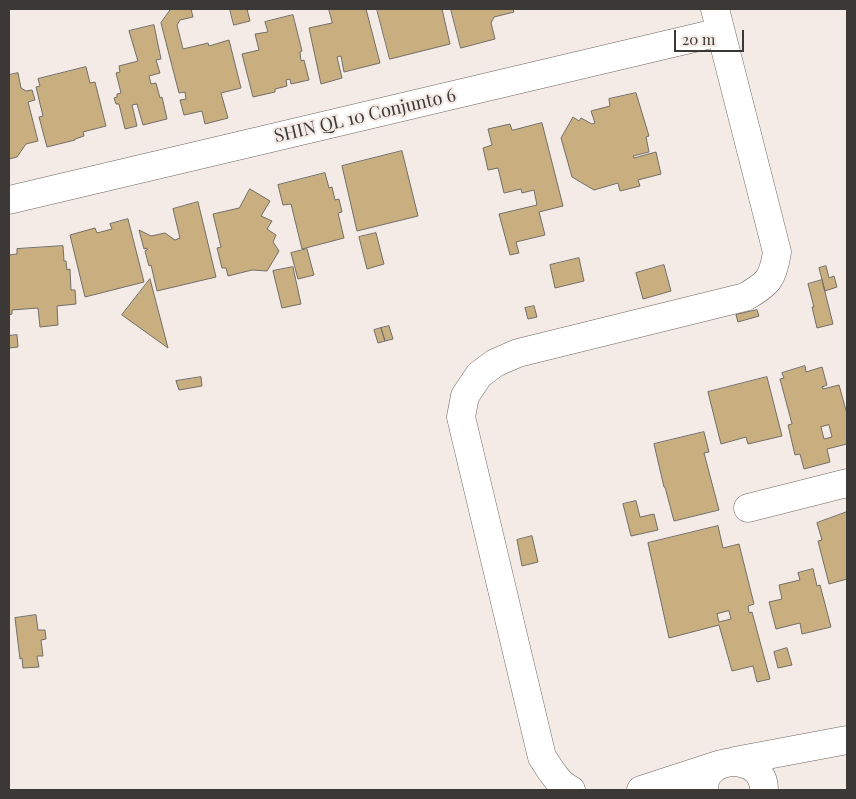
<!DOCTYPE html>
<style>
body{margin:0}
#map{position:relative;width:856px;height:799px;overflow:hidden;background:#f4ebe6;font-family:"Playfair Display",serif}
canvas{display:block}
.frame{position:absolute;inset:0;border:10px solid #3c3836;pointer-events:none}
.scale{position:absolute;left:674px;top:30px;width:70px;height:22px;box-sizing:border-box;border:2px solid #3c3836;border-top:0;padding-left:6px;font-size:15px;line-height:18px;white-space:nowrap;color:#3c3836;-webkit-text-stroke:4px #f4ebe6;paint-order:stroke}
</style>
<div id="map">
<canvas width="856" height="799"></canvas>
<div class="frame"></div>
<div class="scale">20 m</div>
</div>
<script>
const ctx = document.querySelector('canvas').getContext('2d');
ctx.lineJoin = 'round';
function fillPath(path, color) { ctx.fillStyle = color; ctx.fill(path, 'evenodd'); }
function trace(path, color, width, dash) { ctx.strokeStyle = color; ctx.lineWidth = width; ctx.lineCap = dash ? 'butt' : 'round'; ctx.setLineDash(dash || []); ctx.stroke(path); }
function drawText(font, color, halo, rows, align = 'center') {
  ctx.font = font + ' "Playfair Display",serif'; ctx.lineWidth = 4.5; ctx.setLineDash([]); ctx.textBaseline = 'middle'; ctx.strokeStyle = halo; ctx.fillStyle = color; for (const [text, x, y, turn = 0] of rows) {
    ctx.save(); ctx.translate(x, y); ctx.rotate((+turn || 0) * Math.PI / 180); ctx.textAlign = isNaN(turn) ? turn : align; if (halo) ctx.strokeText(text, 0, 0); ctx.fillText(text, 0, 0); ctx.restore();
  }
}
const building = new Path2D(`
 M 171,9 L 191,9 L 193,17 L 180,20 L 177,25 L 183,49 L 208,43 L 209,46 L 229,40 L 241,88 L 221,93 L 228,118 L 205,124 L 202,111 L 184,115 L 180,100 L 186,99 L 185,92 L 179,93 L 161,23 Z
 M 230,9 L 247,9 L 250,21 L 234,25 Z
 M 329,9 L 366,9 L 380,63 L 344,72 L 341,56 L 337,57 L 342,78 L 321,84 L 309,28 L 332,23 Z
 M 377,9 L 442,9 L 450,44 L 390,59 Z
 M 451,9 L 513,9 L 514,12 L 494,17 L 491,23 L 495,39 L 461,48 Z
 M 293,15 L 302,51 L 300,52 L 301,61 L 304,60 L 309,80 L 291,84 L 290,79 L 286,80 L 287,86 L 275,89 L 275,92 L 253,97 L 242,54 L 259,50 L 255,34 L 268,32 L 265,22 Z
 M 154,25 L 161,59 L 156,60 L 160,73 L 149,76 L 151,84 L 156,83 L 160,98 L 162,97 L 167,119 L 143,125 L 137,104 L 132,105 L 137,126 L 125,129 L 119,104 L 116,104 L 114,98 L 117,97 L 117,94 L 121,93 L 116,73 L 120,72 L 119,66 L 138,61 L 129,31 Z
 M 86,67 L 90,83 L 95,82 L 106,126 L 83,132 L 84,136 L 75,139 L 75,140 L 47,147 L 39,117 L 43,116 L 36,87 L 40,86 L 38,79 Z
 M 18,73 L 21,88 L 26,91 L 32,90 L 35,100 L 28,102 L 38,141 L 26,144 L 17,157 L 9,159 L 9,75 Z
 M 636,93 L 649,136 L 646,137 L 649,152 L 633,156 L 634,158 L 656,152 L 661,174 L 638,180 L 640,186 L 620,191 L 618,183 L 594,190 L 572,177 L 561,138 L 573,117 L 579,121 L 581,118 L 592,124 L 595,123 L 591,111 L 610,106 L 609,99 Z
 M 542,123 L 563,206 L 539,212 L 545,235 L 516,242 L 519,253 L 510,255 L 499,214 L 537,205 L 534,190 L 522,193 L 521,189 L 504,193 L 498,168 L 488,170 L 483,148 L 492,145 L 488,129 L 510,124 L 512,130 Z
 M 402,151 L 418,216 L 357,231 L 342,166 Z
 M 325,173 L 329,188 L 332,187 L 335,200 L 339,199 L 342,212 L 338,213 L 344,238 L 302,249 L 291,204 L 283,205 L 278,185 Z
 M 250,189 L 270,201 L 261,216 L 272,221 L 267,229 L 276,235 L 273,242 L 279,251 L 267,271 L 252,270 L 228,276 L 226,268 L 222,268 L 217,248 L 221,247 L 213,214 L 239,208 Z
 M 198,202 L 216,277 L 157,291 L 151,265 L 149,266 L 145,251 L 147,250 L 147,248 L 144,249 L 139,230 L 151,236 L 165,233 L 175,240 L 180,238 L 173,209 Z
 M 128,219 L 144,282 L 85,297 L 70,235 L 95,228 L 97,233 L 112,229 L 110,224 Z
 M 376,233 L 384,264 L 367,269 L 359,237 Z
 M 63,246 L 64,261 L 66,261 L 67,270 L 70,269 L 71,290 L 75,290 L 76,304 L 57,306 L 58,325 L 40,327 L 38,308 L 12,310 L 12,314 L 9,315 L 9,255 L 17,254 L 17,249 Z
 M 307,249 L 314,275 L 298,279 L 291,253 Z
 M 579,258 L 584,281 L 555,288 L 550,265 Z
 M 664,265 L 671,291 L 643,299 L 636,273 Z
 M 826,266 L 829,278 L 834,276 L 837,287 L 825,291 L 819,268 Z
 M 293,267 L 301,304 L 282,308 L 273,271 Z
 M 150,279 L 168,348 L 122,315 Z
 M 822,280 L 833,324 L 817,328 L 812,307 L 814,307 L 808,284 Z
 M 534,306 L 537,317 L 528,319 L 525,308 Z
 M 757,310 L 759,316 L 738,322 L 736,315 Z
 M 389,326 L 393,339 L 385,341 L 381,328 Z
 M 381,328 L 385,341 L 378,343 L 374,330 Z
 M 17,335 L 18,347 L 9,348 L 9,336 Z
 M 805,366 L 806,372 L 822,367 L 827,385 L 822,387 L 823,389 L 839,385 L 847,414 L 847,444 L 827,449 L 830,462 L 804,469 L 800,454 L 795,455 L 788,425 L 792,424 L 780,379 L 784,378 L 782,373 ZM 829,425 L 832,437 L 824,439 L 821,427 Z
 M 201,377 L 202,386 L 179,390 L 176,381 Z
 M 767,377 L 782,436 L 748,444 L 746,437 L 721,444 L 708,392 Z
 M 704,432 L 709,452 L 704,453 L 719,510 L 674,521 L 665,487 L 664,487 L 654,444 Z
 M 636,501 L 640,517 L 654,514 L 658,530 L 631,536 L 623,504 Z
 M 847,512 L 847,579 L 829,584 L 818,541 L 822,540 L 817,523 Z
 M 718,526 L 723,548 L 739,544 L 754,604 L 748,606 L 749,613 L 752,612 L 770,679 L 757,682 L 753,666 L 732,671 L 719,625 L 669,638 L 648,543 ZM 729,611 L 731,619 L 719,622 L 717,614 Z
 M 532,536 L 538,562 L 522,566 L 517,540 Z
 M 813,569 L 817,586 L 820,585 L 831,627 L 802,634 L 800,623 L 776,629 L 769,602 L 782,599 L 779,585 L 800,580 L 798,573 Z
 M 36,615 L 38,630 L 45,630 L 46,639 L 41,640 L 43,656 L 37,656 L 39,667 L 23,668 L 22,658 L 20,659 L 15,618 Z
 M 787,648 L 792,665 L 778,668 L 774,652 Z`);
fillPath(building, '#c9af80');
trace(building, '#726e67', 1);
const minor = new Path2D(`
 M 9,200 L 720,32
 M 748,508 L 847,483`);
const tertiary = new Path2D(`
 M 735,761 L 847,740
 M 571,790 C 558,784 550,769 542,757 L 461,417 L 465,396 L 479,375 L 495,363 L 518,353 L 745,297 C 768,284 773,279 777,252 L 715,9
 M 641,790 L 721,764
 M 704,790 C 702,754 764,752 764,790`);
trace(minor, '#6d6560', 29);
trace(tertiary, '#6d6560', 29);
trace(minor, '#fff', 28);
trace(tertiary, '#fff', 28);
drawText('18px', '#3c3836', '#f4ebe6', [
 ["SHIN QL 10 Conjunto 6",365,116,-13]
]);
</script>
